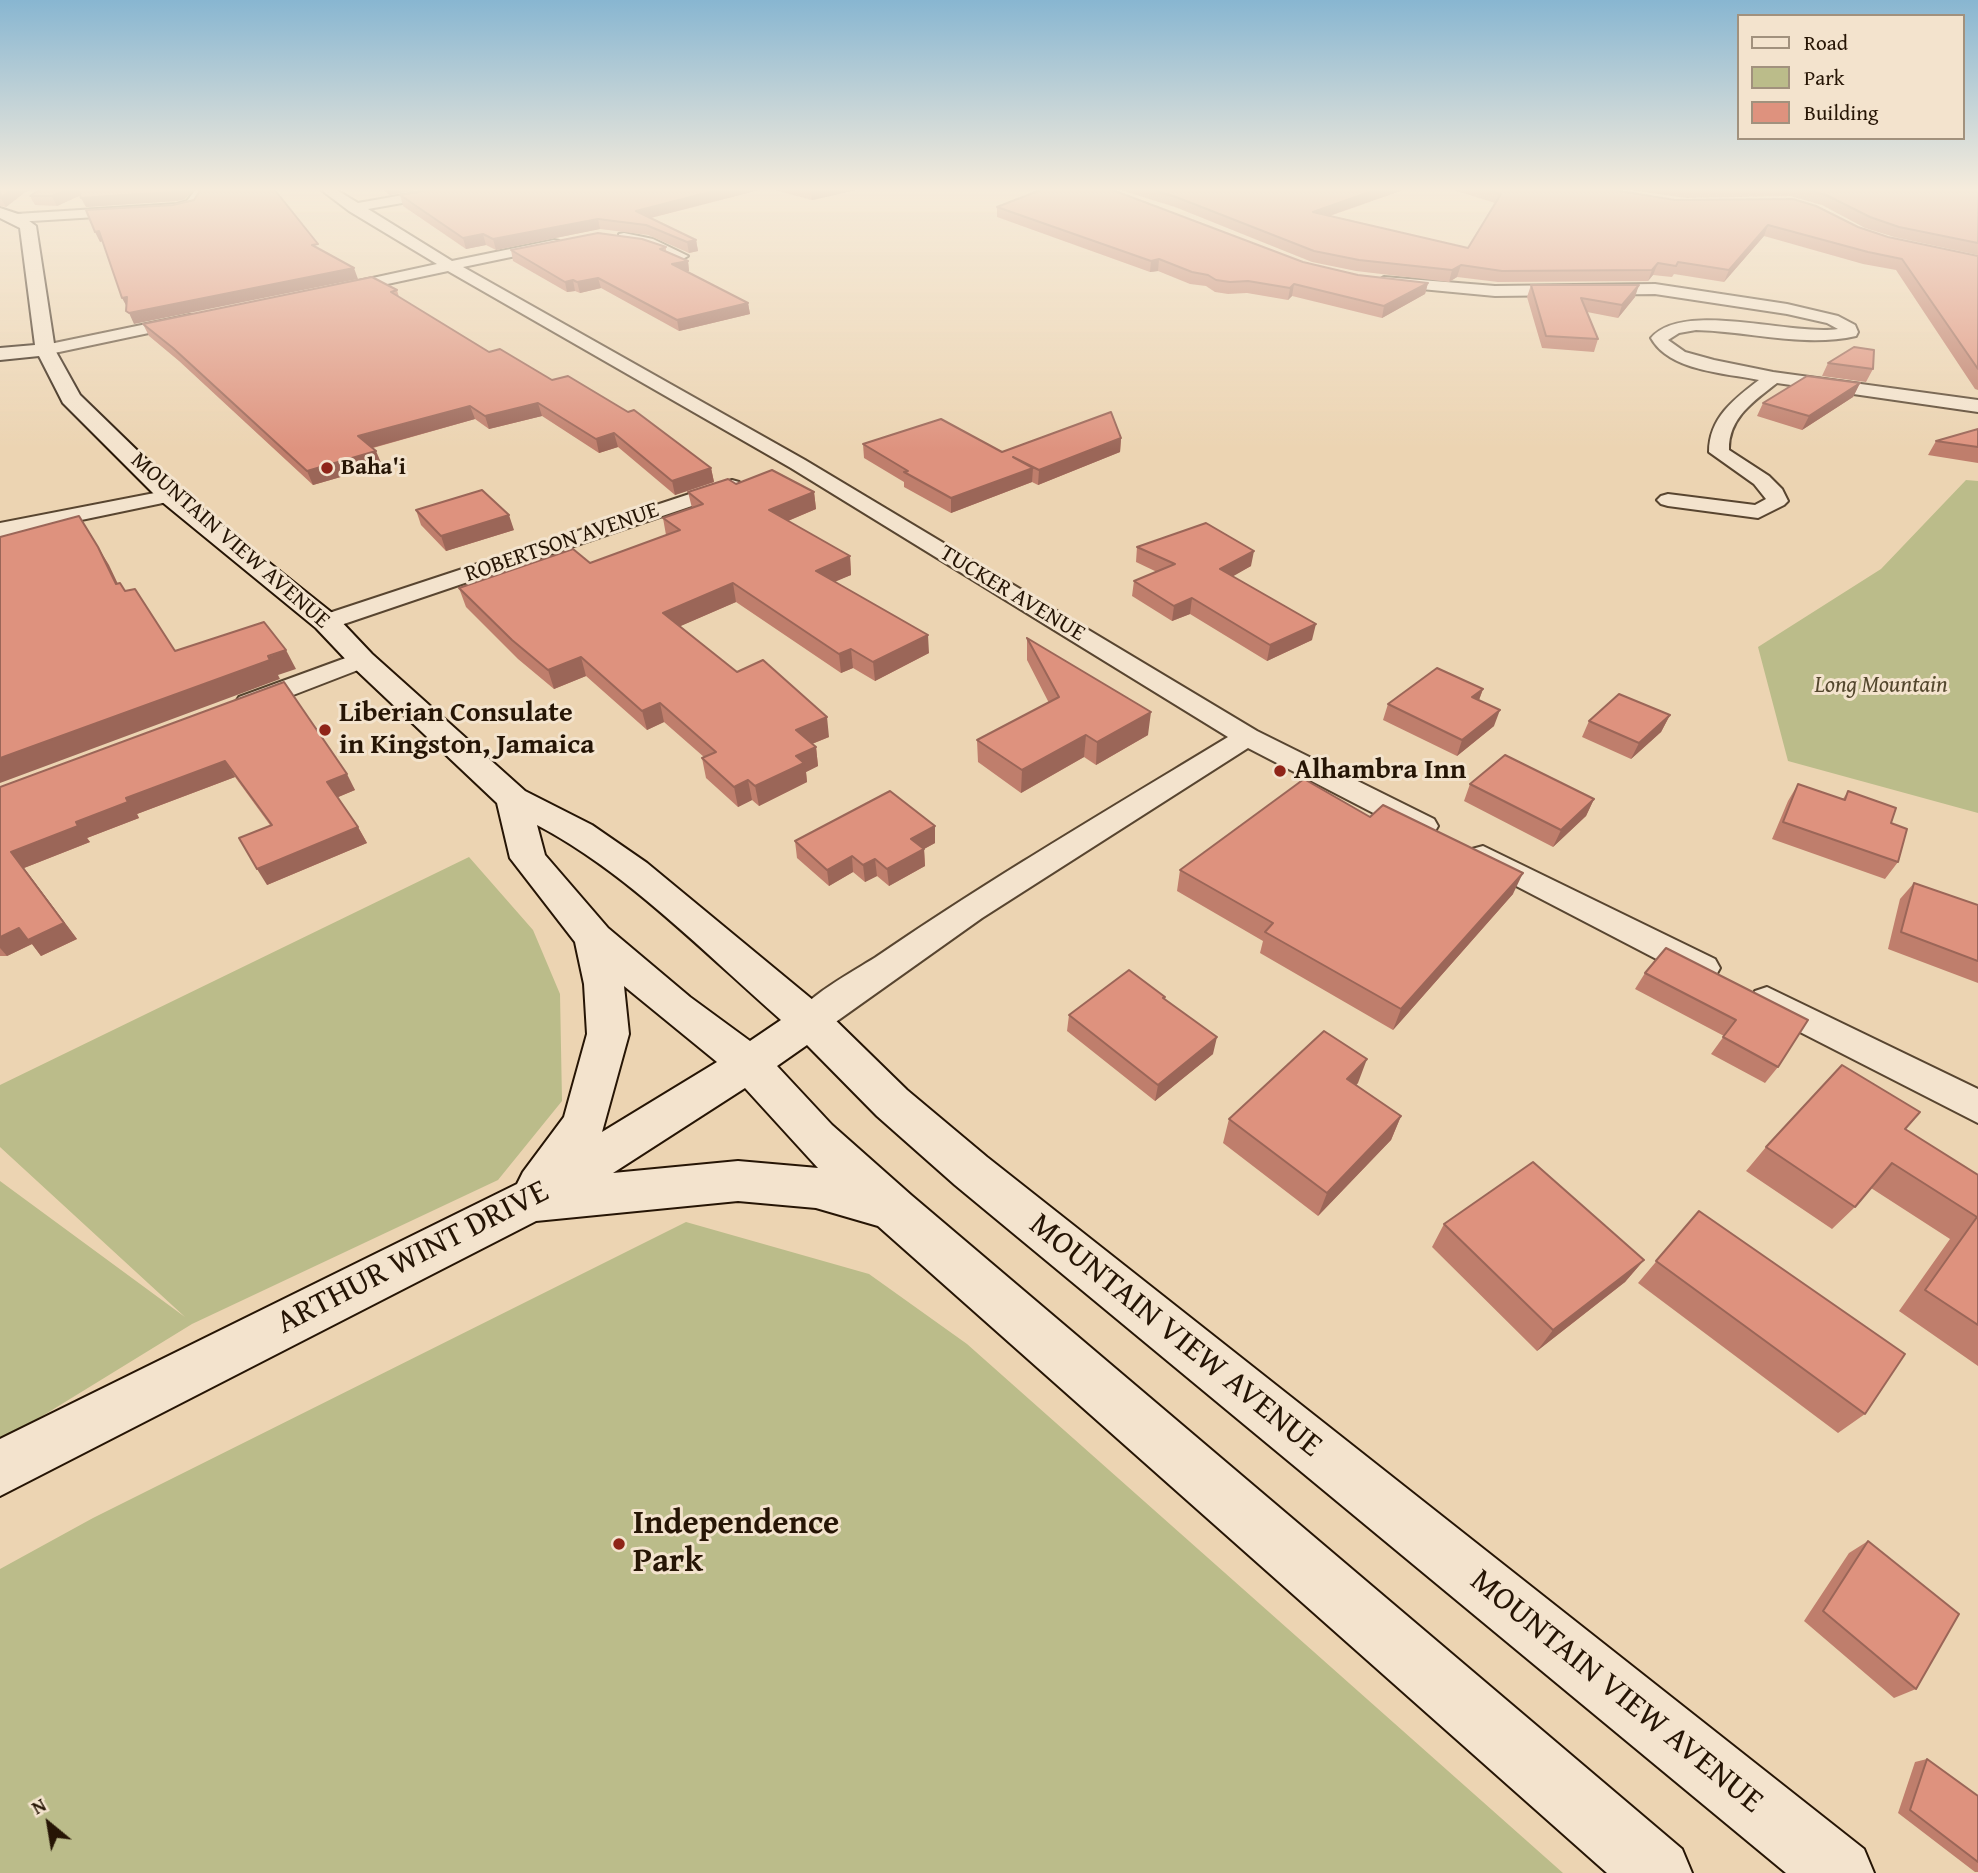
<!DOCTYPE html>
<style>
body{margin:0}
#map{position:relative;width:1978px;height:1873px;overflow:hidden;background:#ecd4b2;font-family:"Gentium Book Plus",serif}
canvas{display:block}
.legend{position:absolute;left:1737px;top:14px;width:228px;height:126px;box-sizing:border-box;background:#f3e3cd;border:2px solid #a1917d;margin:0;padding:9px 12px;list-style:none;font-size:21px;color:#261505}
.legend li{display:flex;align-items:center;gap:14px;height:35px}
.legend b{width:35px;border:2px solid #a1917d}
.north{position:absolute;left:14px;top:1789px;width:70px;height:70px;-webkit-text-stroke:5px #f3e3cd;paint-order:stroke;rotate:330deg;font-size:19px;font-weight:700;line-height:28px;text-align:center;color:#261505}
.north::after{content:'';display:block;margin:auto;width:24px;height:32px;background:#261505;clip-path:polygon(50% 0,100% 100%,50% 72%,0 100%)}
</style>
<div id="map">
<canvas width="1978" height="1873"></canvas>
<ul class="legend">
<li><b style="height:9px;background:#f3e3cd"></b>Road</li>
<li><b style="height:19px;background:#bbbc8a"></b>Park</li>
<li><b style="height:19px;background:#de927e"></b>Building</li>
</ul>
<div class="north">N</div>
</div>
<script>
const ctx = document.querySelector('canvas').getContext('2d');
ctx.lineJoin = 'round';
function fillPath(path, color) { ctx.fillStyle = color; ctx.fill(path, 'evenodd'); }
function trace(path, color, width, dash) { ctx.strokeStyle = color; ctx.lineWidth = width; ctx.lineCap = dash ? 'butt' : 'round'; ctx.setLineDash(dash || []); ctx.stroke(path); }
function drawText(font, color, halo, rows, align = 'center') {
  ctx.font = font + ' "Gentium Book Plus",serif'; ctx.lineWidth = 6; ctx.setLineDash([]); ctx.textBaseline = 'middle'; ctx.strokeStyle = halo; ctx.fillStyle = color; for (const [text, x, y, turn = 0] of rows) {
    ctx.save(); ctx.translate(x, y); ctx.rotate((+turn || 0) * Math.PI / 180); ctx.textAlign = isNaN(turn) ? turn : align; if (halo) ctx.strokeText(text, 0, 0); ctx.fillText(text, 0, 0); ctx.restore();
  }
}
fillPath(new Path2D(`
 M 1966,480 L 1978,481 L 1978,813 L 1788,761 L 1758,647 L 1881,569 Z
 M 469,857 L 533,930 L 560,994 L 562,1101 L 498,1180 L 192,1324 L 0,1442 L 0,1181 L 185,1317 L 0,1147 L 0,1085 Z
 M 686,1222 L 869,1274 L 967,1344 L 1563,1873 L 0,1873 L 0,1569 L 93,1518 Z`), '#bbbc8a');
const street = new Path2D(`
 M 196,189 L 209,189 L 197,207 L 177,212 L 16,222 L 9,218 L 16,214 L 177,204 L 187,201 Z
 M 320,189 L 335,189 L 358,203 L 437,189 L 465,189 L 459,193 L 368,209 L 452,261 L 554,240 L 559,241 L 559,247 L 463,267 L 805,460 L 1257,731 L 1434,819 L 1438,826 L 1434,833 L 1423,836 L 1412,833 L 1248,748 L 982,918 L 823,1031 L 810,1035 L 797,1031 L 792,1021 C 805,997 852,972 876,957 C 990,879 1109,809 1228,737 L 791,468 L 448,271 L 336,295 L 331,293 L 328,290 L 331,287 L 437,264 L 349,211 Z
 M 624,233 L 653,239 L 688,256 L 681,260 L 644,245 L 619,240 L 619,234 Z
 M 1384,277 L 1495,286 L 1655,284 L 1787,304 L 1838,316 L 1855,325 L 1858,332 L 1856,336 C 1804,348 1748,331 1696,330 L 1679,333 L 1668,340 L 1685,352 L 1714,360 L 1773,372 L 1978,400 L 1978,412 L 1777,383 C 1754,401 1728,418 1729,450 L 1769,476 L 1782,489 L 1788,501 L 1784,505 L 1758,518 L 1668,506 L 1661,504 L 1657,500 L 1661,496 L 1668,494 L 1755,505 L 1766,499 L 1754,484 L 1709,452 C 1709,418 1734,399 1759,380 C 1725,373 1669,371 1651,338 C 1683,300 1791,336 1838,329 L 1827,323 L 1787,314 L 1655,294 L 1495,296 L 1379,285 L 1376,282 Z
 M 190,315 L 196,317 L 198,320 L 196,323 L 45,355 L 36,350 L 45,345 Z
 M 732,480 L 739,482 L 742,486 L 739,490 L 335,627 L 326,629 L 317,627 L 314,622 L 317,617 Z
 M 170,490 L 177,492 L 181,496 L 177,500 L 0,537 L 0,523 Z
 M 362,652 L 371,655 L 375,660 L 371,665 L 257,709 L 248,711 L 239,709 L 235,703 L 239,697 Z
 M 1483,846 L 1715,959 L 1720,968 L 1715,977 L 1703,981 L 1691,977 L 1472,863 L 1467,856 L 1472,849 Z
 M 1767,987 L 1978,1089 L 1978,1123 L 1755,1009 L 1749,1000 L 1755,991 Z`);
const secondary = new Path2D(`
 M 0,208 L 21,215 L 36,226 L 55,350 L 80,395 L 179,491 L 336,616 L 372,654 L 525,791 L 592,825 L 647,863 L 825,1010 L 907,1090 L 987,1157 L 1864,1849 L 1874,1873 L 1786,1873 L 955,1185 L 877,1116 L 807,1045 L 777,1066 L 832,1125 L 911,1195 L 1682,1849 L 1692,1873 L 1607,1873 L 878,1226 L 816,1208 L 738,1201 L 536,1221 L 0,1496 L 0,1439 L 517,1184 L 523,1172 L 564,1117 L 587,1034 L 584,984 L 575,942 L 510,858 L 497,803 L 352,666 L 316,628 L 161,501 L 63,403 L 39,356 L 0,360 L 0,348 L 35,345 L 20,228 L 0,218 ZM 537,825 C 624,870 707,955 781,1020 L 750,1041 L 690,997 L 608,928 L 545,855 ZM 624,986 L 717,1062 L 602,1132 L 629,1034 ZM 745,1088 L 818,1168 L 738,1161 L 613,1173 Z`);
trace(street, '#584530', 4);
trace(secondary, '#261505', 4);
fillPath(street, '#f3e3cd');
fillPath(secondary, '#f3e3cd');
fillPath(new Path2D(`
 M 0,189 L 24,193 L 6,207 L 0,206 Z
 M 41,189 L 194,189 L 185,199 L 177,201 L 86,207 L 81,195 L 57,206 L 35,205 L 30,196 Z
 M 382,189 L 421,189 L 389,195 Z
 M 435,189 L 763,189 L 651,218 L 696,240 L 698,251 L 689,253 L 648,235 L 600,229 L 496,250 L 486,245 L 466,249 L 403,206 L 400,195 Z
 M 770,189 L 861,189 L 812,200 Z
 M 1117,189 L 1406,189 L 1330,216 L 1468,248 L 1495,203 L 1450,189 L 1608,189 L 1616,191 L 1858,227 L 1888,237 L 1978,256 L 1978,390 L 1975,389 L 1896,270 L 1863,264 L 1764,236 L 1724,282 L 1674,274 L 1672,277 L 1653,275 L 1648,281 L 1498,282 L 1457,277 L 1449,282 L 1356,271 L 1312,262 L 1175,207 Z
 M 1622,189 L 1978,189 L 1978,255 L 1894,237 L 1865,228 L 1822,205 L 1790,196 L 1686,198 Z
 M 997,207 L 1303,262 L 1358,275 L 1428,283 L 1425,294 L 1382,318 L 1292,296 L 1288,300 L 1247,293 L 1228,294 L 1215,292 L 1206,286 L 1190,284 L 1158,271 L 1150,272 L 997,217 Z
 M 666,247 L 666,251 L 688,261 L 689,271 L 686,272 L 748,303 L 750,314 L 679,331 L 601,288 L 580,293 L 575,291 L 567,292 L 513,261 L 511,250 Z
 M 1531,285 L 1635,297 L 1618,318 L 1587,312 L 1598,339 L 1594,352 L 1542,348 L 1527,297 Z
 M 397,290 L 399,297 L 489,352 L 552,380 L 711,468 L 714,482 L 675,495 L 618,447 L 599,453 L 542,416 L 489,429 L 475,419 L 373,448 L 382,465 L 313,485 L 179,361 L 149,336 L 143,324 Z
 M 1828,363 L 1873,369 L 1866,382 L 1822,376 Z
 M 1860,383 L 1853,397 L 1802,430 L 1757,416 L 1763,403 Z
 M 1978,429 L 1978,463 L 1928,455 L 1936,441 Z
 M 1121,438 L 1120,452 L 1038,485 L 1032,482 L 951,513 L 904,487 L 904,482 L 864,458 L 863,444 L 1002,452 Z
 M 736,484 L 814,492 L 816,509 L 788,521 L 850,556 L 851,575 L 835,581 L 929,653 L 875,681 L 853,668 L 841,673 L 736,602 L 680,626 L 737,672 L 829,737 L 812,744 L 816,747 L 818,766 L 806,772 L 807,782 L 759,806 L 752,800 L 738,807 L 706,778 L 702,758 L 704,757 L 664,722 L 647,730 L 586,676 L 554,689 L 518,659 L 466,607 L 459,588 L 590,563 L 666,535 L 663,518 L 692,508 L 688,492 Z
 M 416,510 L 514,530 L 446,551 L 421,525 Z
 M 1137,547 L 1251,566 L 1232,576 L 1312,640 L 1267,661 L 1190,614 L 1172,621 L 1132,596 L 1134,581 L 1157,572 L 1136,562 Z
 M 1027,638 L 1148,735 L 1096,765 L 1084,757 L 1021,793 L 978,762 L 977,740 L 1049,703 L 1027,660 Z
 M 284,682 L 355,790 L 338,797 L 358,827 L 367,843 L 267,885 L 270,825 L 235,777 L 137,814 L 139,818 L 87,838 L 90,842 L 24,868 L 77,939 L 41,956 L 32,944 L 7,956 L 0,956 L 0,787 Z
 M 1483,689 L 1479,700 L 1494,726 L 1457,756 L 1383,720 L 1388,704 Z
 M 1670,715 L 1661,732 L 1631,759 L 1582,737 L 1589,721 Z
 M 1470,784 L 1594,799 L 1586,816 L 1553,847 L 1464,801 Z
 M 1798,784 L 1843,799 L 1848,791 L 1891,823 L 1898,862 L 1885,879 L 1772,839 L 1788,801 Z
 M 1370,817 L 1513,894 L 1393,1030 L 1260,953 L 1263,941 L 1177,891 L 1180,870 Z
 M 935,826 L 935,843 L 924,849 L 925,866 L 889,886 L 877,876 L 865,882 L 853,872 L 829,886 L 797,858 L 795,841 Z
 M 1914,883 L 1978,905 L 1978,983 L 1888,949 L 1900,899 Z
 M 1645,973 L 1808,1020 L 1778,1067 L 1765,1083 L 1711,1054 L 1724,1036 L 1635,989 Z
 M 1165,997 L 1165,999 L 1213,1054 L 1155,1101 L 1067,1031 L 1069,1015 Z
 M 1358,1083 L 1356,1085 L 1401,1116 L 1391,1140 L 1318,1216 L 1223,1143 L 1229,1119 Z
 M 1905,1129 L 1978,1175 L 1978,1366 L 1899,1311 L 1950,1239 L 1871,1188 L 1855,1207 L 1832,1229 L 1746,1171 L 1766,1147 Z
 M 1699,1211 L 1865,1414 L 1838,1433 L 1638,1283 Z
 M 1444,1224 L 1644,1260 L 1625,1282 L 1537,1351 L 1432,1247 Z
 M 1868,1541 L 1916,1689 L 1894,1698 L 1804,1621 L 1849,1553 Z
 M 1927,1759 L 1978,1796 L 1978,1872 L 1975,1872 L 1898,1813 L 1915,1762 Z`), '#bf7e6c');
fillPath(new Path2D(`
 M 12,189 L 34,189 L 24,193 L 6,207 L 1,198 Z
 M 69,189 L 78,189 L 81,195 L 57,206 L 52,196 Z
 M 181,189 L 194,189 L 185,199 L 177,201 L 86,207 L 81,198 Z
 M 387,189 L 421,189 L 389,195 Z
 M 722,189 L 763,189 L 638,221 L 636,211 Z
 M 815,189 L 861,189 L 812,200 L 811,190 Z
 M 1378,189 L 1406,189 L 1311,222 L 1313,212 Z
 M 598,219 L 600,229 L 496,250 L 493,239 Z
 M 1768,225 L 1764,236 L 1724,282 L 1729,270 Z
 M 99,231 L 104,241 L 100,242 L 95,232 Z
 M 483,234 L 486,245 L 466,249 L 463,238 Z
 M 696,240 L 698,251 L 689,253 L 687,242 Z
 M 1159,259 L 1158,271 L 1150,272 L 1151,261 Z
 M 688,261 L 689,271 L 673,275 L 672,264 Z
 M 1658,263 L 1653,275 L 1648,281 L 1652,270 Z
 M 1461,265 L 1457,277 L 1449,282 L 1452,270 Z
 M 354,268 L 358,279 L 134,324 L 129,313 Z
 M 598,278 L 601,288 L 580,293 L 577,282 Z
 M 573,280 L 575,291 L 567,292 L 565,282 Z
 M 1428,283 L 1425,294 L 1382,318 L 1384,306 Z
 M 1294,284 L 1292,296 L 1288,300 L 1290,288 Z
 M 1639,285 L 1635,297 L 1618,318 L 1622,305 Z
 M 127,297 L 128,309 L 122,298 Z
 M 748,303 L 750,314 L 679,331 L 677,320 Z
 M 1860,383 L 1853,397 L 1802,430 L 1809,416 Z
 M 538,403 L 542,416 L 489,429 L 485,416 Z
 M 470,406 L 475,419 L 364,450 L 358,436 Z
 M 614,433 L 618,447 L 599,453 L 596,439 Z
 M 1121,438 L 1120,452 L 1038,485 L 1039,470 Z
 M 376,451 L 382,465 L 313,485 L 307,471 Z
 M 711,468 L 714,482 L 675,495 L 672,481 Z
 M 1033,468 L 1032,482 L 951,513 L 951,498 Z
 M 814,492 L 816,509 L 771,528 L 769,510 Z
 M 509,515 L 514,530 L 446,551 L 441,536 Z
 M 98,547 L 109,565 L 127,603 L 116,584 Z
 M 1254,551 L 1251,566 L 1218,585 L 1220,569 Z
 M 850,556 L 851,575 L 818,589 L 816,571 Z
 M 733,583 L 736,602 L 667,632 L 663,613 Z
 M 1192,598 L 1190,614 L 1172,621 L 1174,606 Z
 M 1316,624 L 1312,640 L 1267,661 L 1270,645 Z
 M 928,635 L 929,653 L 875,681 L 873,662 Z
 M 851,649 L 853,668 L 841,673 L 839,654 Z
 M 286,650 L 296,669 L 278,675 L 280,679 L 0,783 L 0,758 Z
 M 581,657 L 586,676 L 554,689 L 548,670 Z
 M 1483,689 L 1477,705 L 1472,697 Z
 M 660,703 L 664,722 L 647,730 L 642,711 Z
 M 1500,710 L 1494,726 L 1457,756 L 1462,740 Z
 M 1151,712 L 1148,735 L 1096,765 L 1097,742 Z
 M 1670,715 L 1661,732 L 1631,759 L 1639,743 Z
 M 827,717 L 829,737 L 799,749 L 796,730 Z
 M 1086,735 L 1084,757 L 1021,793 L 1022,770 Z
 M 816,747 L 818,766 L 806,772 L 807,782 L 759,806 L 755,786 L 796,756 Z
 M 225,761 L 235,777 L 137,814 L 139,818 L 87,838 L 90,842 L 24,868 L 77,939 L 41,956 L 32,944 L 7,956 L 0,948 L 0,937 L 11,852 L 126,798 Z
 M 347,774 L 355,790 L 336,798 L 327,782 Z
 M 748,780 L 752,800 L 738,807 L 734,787 Z
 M 1594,799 L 1586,816 L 1553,847 L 1561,830 Z
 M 935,826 L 935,843 L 924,849 L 925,866 L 889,886 L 887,869 L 911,839 Z
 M 358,827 L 367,843 L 267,885 L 257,869 Z
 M 852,856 L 853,872 L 829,886 L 827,870 Z
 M 875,859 L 877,876 L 865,882 L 863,865 Z
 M 1523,873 L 1513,894 L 1393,1030 L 1401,1009 Z
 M 1217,1037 L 1213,1054 L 1155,1101 L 1158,1085 Z
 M 1367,1059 L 1358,1083 L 1338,1103 L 1347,1079 Z
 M 1401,1116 L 1391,1140 L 1318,1216 L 1327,1193 Z
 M 1644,1260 L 1625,1282 L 1537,1351 L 1553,1330 Z`), '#9b6658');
const building = new Path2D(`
 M 0,189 L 12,189 L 1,198 Z
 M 41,189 L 69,189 L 52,196 L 30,196 Z
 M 78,189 L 181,189 L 172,192 L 81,198 Z
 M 201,189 L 274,189 L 318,244 L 312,245 L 354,268 L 129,313 L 126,311 L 127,297 L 122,298 L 99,231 L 95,232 L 86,210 L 173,205 L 194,200 Z
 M 435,189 L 722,189 L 636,211 L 696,240 L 687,242 L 646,225 L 598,219 L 493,239 L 483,234 L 463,238 L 400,195 Z
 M 1043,189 L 1110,189 L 1303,262 L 1358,275 L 1428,283 L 1384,306 L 1294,284 L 1290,288 L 1248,281 L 1230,282 L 1216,280 L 1208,275 L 1192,272 L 1159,259 L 1151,261 L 997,207 Z
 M 1150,189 L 1378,189 L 1313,212 L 1468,248 L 1501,194 L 1486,189 L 1608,189 L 1675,200 L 1793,199 L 1816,206 L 1858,227 L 1888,237 L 1978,256 L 1978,369 L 1902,259 L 1868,252 L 1768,225 L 1729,270 L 1678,262 L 1676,266 L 1658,263 L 1652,270 L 1502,271 L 1461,265 L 1452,270 L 1359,260 L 1314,251 L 1176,197 Z
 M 1805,189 L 1978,189 L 1978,243 L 1899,227 L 1870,217 L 1826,195 Z
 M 598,233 L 642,239 L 666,247 L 660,249 L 688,261 L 672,264 L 748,303 L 677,320 L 598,278 L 577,282 L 573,280 L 565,282 L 511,250 Z
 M 372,277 L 397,290 L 391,292 L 489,352 L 500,349 L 552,380 L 568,376 L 628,412 L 634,410 L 711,468 L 672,481 L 614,433 L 596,439 L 538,403 L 485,416 L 470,406 L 358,436 L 376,451 L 307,471 L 173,348 L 143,324 Z
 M 1531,285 L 1639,285 L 1622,305 L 1581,298 L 1598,339 L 1546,336 Z
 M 1854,347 L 1874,350 L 1873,369 L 1828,363 Z
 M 1807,376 L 1860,383 L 1809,416 L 1763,403 Z
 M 1111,412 L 1121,438 L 1039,470 L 1013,457 L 1033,468 L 951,498 L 904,472 L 908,471 L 863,444 L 941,419 L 1002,452 Z
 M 1978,429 L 1978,447 L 1936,441 Z
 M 772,470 L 814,492 L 769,510 L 850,556 L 816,571 L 928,635 L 873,662 L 851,649 L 839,654 L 733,583 L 663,613 L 737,672 L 763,660 L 827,717 L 796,730 L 816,747 L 796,756 L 804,763 L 755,786 L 748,780 L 734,787 L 702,758 L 716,752 L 660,703 L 642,711 L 581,657 L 548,670 L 512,640 L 459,588 L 573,549 L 590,563 L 680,530 L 663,518 L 703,504 L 688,492 L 728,479 L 736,484 Z
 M 482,490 L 509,515 L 441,536 L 416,510 Z
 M 79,516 L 98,547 L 116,584 L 120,583 L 125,591 L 135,589 L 175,651 L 264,622 L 286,650 L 268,656 L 270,660 L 0,758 L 0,537 Z
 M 1206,523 L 1254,551 L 1220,569 L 1316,624 L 1270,645 L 1192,598 L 1174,606 L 1134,581 L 1175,564 L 1137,547 Z
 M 1027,638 L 1151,712 L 1097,742 L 1086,735 L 1022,770 L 977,740 L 1059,697 Z
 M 1437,668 L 1483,689 L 1472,697 L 1500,710 L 1462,740 L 1388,704 Z
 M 284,682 L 347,774 L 327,782 L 358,827 L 257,869 L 239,838 L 272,825 L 225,761 L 126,798 L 128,802 L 76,822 L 78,826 L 11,852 L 64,923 L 28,940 L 19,928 L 0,937 L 0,787 Z
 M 1619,694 L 1670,715 L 1639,743 L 1589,721 Z
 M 1505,755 L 1594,799 L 1561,830 L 1470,784 Z
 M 1304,779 L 1370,817 L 1383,805 L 1523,873 L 1401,1009 L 1265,932 L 1273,923 L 1180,870 Z
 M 1798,784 L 1845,800 L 1848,791 L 1896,808 L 1891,823 L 1907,829 L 1898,862 L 1783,822 Z
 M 890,791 L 935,826 L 911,839 L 924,849 L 887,869 L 875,859 L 863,865 L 852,856 L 827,870 L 795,841 Z
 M 1914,883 L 1978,905 L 1978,961 L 1901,932 Z
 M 1666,948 L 1808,1020 L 1778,1067 L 1723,1037 L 1736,1020 L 1645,973 Z
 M 1129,970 L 1165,997 L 1163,998 L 1217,1037 L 1158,1085 L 1069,1015 Z
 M 1324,1031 L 1367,1059 L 1347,1079 L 1401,1116 L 1327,1193 L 1229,1119 Z
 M 1842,1065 L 1920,1112 L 1905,1129 L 1978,1175 L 1978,1325 L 1925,1290 L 1977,1217 L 1892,1163 L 1855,1207 L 1766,1147 Z
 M 1533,1162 L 1644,1260 L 1553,1330 L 1444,1224 Z
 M 1699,1211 L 1905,1354 L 1865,1414 L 1656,1261 Z
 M 1868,1541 L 1959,1614 L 1916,1689 L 1823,1611 Z
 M 1927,1759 L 1978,1796 L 1978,1862 L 1910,1810 Z`);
fillPath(building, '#de927e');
trace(building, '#9b6658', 2);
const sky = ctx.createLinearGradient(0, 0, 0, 451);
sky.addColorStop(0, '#88b6d1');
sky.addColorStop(0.42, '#f6ecdc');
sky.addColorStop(1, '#f6ecdc00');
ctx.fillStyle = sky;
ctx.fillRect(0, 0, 1978, 451);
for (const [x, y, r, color] of [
 [327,468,7,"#8f2418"],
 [325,730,7,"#8f2418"],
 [1280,771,7,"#8f2418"],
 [619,1544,7,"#8f2418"]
]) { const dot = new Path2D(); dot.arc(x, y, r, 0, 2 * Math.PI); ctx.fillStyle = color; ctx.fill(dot); trace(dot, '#f3e3cd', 2.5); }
drawText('bold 23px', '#261505', '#f3e3cd', [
 ["Baha'i",341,468]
], 'left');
drawText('23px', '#261505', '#f3e3cd', [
 ["MOUNTAIN VIEW AVENUE",230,541,41],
 ["ROBERTSON AVENUE",562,543,-19],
 ["TUCKER AVENUE",1012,594,31]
]);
drawText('italic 23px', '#53472d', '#f3e3cd', [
 ["Long Mountain",1881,686]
]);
drawText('bold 28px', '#261505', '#f3e3cd', [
 ["Liberian Consulate",339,714],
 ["in Kingston, Jamaica",339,746],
 ["Alhambra Inn",1294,771]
], 'left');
drawText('33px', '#261505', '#f3e3cd', [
 ["ARTHUR WINT DRIVE",413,1258,-27],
 ["MOUNTAIN VIEW AVENUE",1175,1336,39],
 ["MOUNTAIN VIEW AVENUE",1616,1692,39]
]);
drawText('bold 33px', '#261505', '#f3e3cd', [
 ["Independence",633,1525],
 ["Park",633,1563]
], 'left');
</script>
